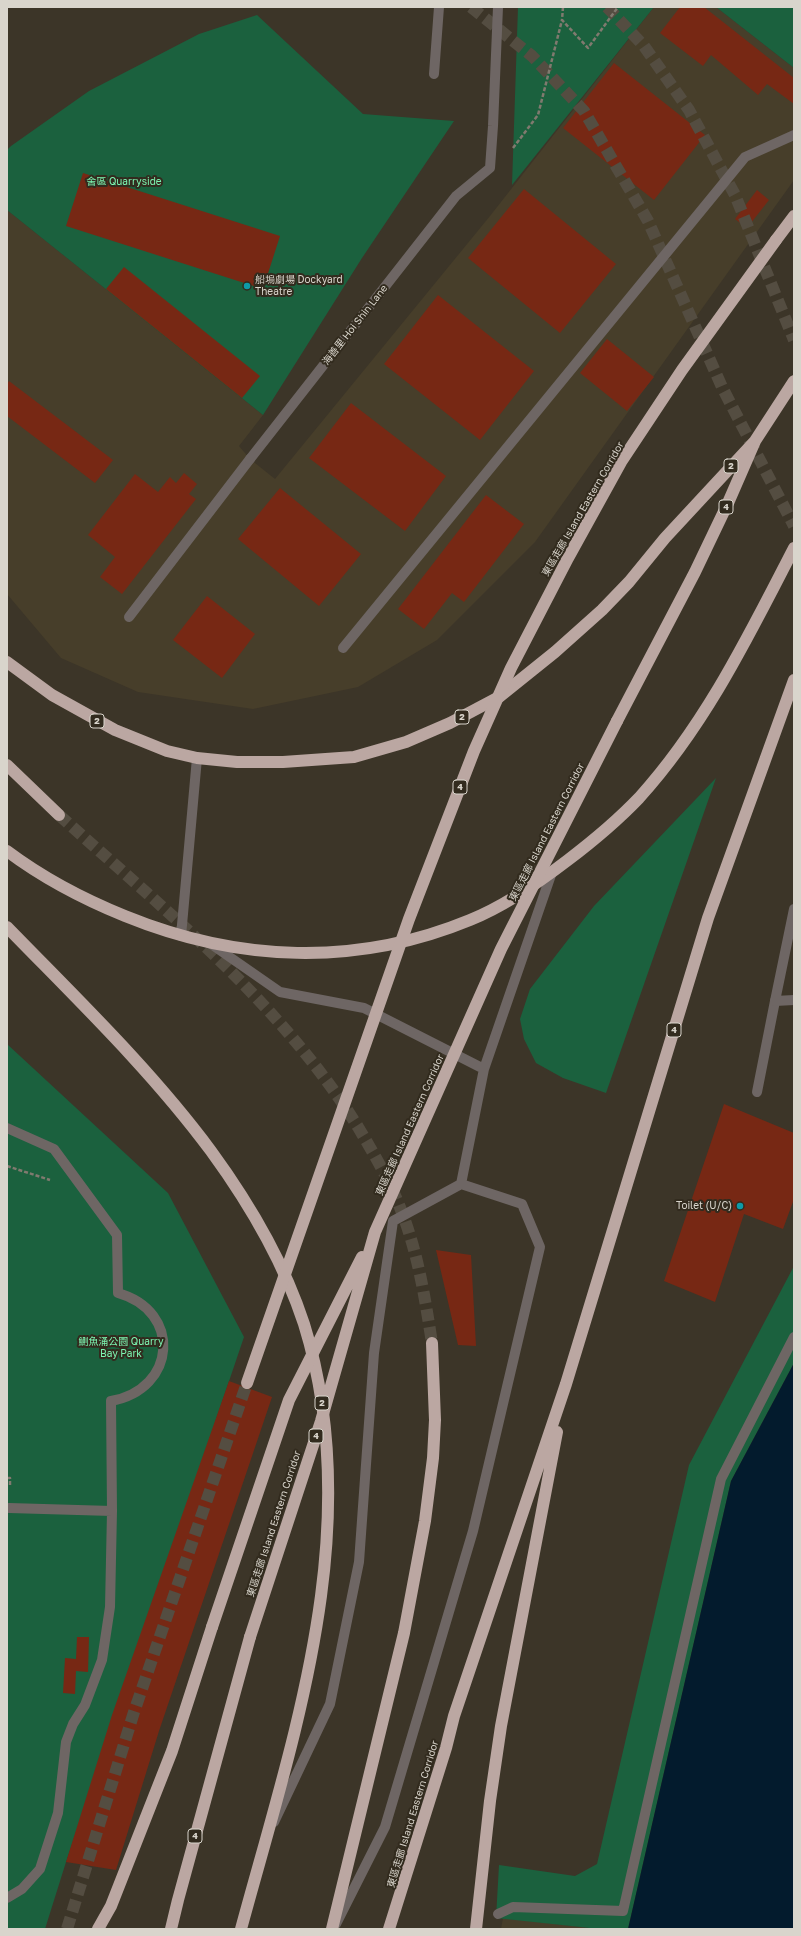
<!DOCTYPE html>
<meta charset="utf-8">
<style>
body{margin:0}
#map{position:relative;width:801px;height:1936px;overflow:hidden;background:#3c3528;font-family:"Golos Text",sans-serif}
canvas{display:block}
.frame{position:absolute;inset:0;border:8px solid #d9d5cc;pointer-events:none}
</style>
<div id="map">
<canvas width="801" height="1936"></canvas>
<div class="frame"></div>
</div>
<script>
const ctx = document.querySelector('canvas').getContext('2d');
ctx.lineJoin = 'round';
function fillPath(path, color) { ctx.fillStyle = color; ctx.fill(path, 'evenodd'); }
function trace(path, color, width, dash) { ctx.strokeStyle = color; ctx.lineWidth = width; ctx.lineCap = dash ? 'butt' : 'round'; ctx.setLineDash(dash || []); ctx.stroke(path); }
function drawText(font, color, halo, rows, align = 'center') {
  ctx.font = font + ' "Golos Text","Noto Sans TC",sans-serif'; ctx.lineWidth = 4; ctx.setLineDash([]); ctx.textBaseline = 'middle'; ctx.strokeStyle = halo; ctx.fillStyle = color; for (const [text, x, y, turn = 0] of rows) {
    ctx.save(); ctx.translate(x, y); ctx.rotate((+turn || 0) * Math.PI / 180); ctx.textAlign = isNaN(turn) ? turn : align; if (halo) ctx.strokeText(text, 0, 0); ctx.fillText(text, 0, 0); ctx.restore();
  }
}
fillPath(new Path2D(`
 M 654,7 L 716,7 L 794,68 L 794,180 L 535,542 L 437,640 L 358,687 L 253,709 L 138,692 L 61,658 L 7,594 L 7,210 L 263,415 L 239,446 L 250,459 L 275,479 L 490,216 Z
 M 503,1918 L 599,1929 L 501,1929 Z`), '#473e2a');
fillPath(new Path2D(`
 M 518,7 L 654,7 L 512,185 Z
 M 716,7 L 794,7 L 794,68 Z
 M 257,15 L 363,114 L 454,121 L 362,258 L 263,415 L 7,210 L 7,150 L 11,146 L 89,91 L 199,34 Z
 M 716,778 L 606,1093 L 563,1078 L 536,1063 L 524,1039 L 520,1019 L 530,989 L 594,906 Z
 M 7,1044 L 168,1193 L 244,1337 L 66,1862 L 45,1929 L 7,1929 Z
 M 794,1266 L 794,1363 L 731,1481 L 628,1929 L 599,1929 L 496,1918 L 499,1865 L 575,1876 L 597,1864 L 689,1465 Z`), '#1b613e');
fillPath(new Path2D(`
 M 794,1363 L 794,1929 L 628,1929 L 731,1481 Z`), '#031b2d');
fillPath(new Path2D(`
 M 680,7 L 704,7 L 794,78 L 794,104 L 767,84 L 758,95 L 711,55 L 703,66 L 660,33 Z
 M 614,63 L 705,135 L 654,200 L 563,128 Z
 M 83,173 L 280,236 L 263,289 L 66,226 Z
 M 524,189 L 616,264 L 560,333 L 468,258 Z
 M 757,190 L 769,200 L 747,228 L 735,219 Z
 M 124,267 L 260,376 L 242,398 L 106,289 Z
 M 438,295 L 534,371 L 480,440 L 384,364 Z
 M 607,339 L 654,377 L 627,411 L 580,373 Z
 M 9,381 L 113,460 L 95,483 L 7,416 L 7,384 Z
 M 351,403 L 446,476 L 405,531 L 309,458 Z
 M 184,473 L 197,484 L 189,494 L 196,499 L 122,594 L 100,577 L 115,557 L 88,535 L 135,474 L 158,492 L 170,477 L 176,483 Z
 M 280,488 L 361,554 L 319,606 L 238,539 Z
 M 486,495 L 524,524 L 464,602 L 452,593 L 424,629 L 398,609 Z
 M 207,596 L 255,634 L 222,678 L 173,640 Z
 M 724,1104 L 794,1133 L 794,1199 L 783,1229 L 744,1214 L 715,1302 L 664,1281 Z
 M 436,1250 L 471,1255 L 476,1346 L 458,1345 Z
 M 229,1381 L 272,1397 L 159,1731 L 116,1870 L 66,1862 L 112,1715 Z
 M 77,1637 L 89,1637 L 88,1672 L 76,1671 L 75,1694 L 63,1693 L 65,1658 L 76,1659 Z`), '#772814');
trace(new Path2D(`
 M 471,7 L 532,56 L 584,111 L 648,221 L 722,387 L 794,526
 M 607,7 L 644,46 L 689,110 L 735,195 L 794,340
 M 59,815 C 167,912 281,1003 358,1127 C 374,1154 390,1181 401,1210 C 418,1253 425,1298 432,1343
 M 67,1929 L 134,1712 L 247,1383`), '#544d41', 12, [12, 6]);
trace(new Path2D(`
 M 563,7 L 562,20 L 588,48 L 618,7
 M 513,148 L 538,115 L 562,20
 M 7,1166 L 50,1180
 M 7,1478 L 10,1478 L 10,1487`), '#807a6f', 2.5, [4, 2]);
trace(new Path2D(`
 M 434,74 L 439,7
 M 129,617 L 250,459
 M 343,648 L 745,157 L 794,135
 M 181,936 L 197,758
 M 211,944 L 280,992 L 364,1008 L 484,1069
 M 757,1092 L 775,1001
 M 461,1184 L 484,1069 L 552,872
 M 274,1822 L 330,1704 L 359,1562 L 374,1353 L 393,1221 L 461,1184 L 522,1204 L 540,1247 L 473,1531 L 385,1827 L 336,1924`), '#6e6664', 10);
trace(new Path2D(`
 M 250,459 L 456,196 L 490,168 L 493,126 L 498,7
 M 794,909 L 775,1001 L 794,1000
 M 7,1128 L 54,1149 L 117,1235 L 118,1293 C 182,1311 177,1389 111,1401 L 112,1511 L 9,1508
 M 7,1898 L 22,1889 L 40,1869 L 58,1813 L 66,1742 L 73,1724 L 85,1705 L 102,1660 L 110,1607 L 112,1511
 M 498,1914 L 513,1907 L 623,1911 L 721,1479 L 794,1337`), '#6e6664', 10);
trace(new Path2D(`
 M 776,240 L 794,216
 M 7,662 L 52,695 L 115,730 L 167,751 L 197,758 L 237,762 L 283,762 L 354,757 L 406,742 L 450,723 L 499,697 L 555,652 L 602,610 L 629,582 L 665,538 L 755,441
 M 617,721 L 695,572 L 728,503 L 755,441 L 794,381
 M 7,765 L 59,815
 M 7,851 C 43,878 83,899 125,916 C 238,962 356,967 470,920 C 505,906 538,883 568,860 C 593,841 617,821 639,798 C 706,724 749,635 794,548
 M 7,927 C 77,999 151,1070 211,1151 C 249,1203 284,1263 304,1324 C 367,1526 294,1734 241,1929
 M 98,1929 L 111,1906 L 172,1751 L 212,1627
 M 171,1929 L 178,1900 L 250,1637
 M 332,1929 L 404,1633 L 425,1521 L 433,1458 L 435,1420 L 432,1343
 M 389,1929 L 446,1748 L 454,1716 L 566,1384 L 708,918 L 794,680
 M 476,1929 L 490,1801 L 501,1726 L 557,1432`), '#bba7a2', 12);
trace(new Path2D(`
 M 247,1383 L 409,919 L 474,751 L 511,668 L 568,558 L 621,462 L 682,370 L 776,240
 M 212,1627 L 289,1400 L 362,1257
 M 250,1637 L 321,1421 L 375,1232 L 501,949 L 617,721`), '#bba7a2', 12);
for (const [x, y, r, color] of [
 [247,286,4,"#0f9aa8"],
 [740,1206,4,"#0f9aa8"]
]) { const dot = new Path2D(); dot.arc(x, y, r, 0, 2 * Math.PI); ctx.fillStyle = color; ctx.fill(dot); trace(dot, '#322b1e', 1.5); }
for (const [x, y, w] of [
 [731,466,14],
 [726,507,14],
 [462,717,14],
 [97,721,14],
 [460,787,14],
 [674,1030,14],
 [322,1403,14],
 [316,1436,14],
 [195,1836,14]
]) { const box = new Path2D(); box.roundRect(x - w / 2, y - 7, w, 14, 3); ctx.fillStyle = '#322b1e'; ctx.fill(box); trace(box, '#d9d5cc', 1); }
drawText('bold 9px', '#d9d5cc', null, [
 ["2",731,466],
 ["4",726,507],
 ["2",462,717],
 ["2",97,721],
 ["4",460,787],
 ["4",674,1030],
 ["2",322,1403],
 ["4",316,1436],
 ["4",195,1836]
]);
drawText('10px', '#7df7b3', '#322b1e', [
 ["舍區 Quarryside",124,182],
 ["鰂魚涌公園 Quarry",121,1342],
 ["Bay Park",121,1354]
]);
drawText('10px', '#d9d5cc', '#322b1e', [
 ["船塢劇場 Dockyard",255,280],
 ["Theatre",255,292],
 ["Toilet (U/C)",732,1206,"right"]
], 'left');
drawText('10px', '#d9d5cc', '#322b1e', [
 ["海善里 Hoi Shin Lane",355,325,-52],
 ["東區走廊 Island Eastern Corridor",583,509,-60],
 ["東區走廊 Island Eastern Corridor",547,832,-63],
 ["東區走廊 Island Eastern Corridor",410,1125,-66],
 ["東區走廊 Island Eastern Corridor",274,1524,-72],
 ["東區走廊 Island Eastern Corridor",413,1814,-73]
]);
</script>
